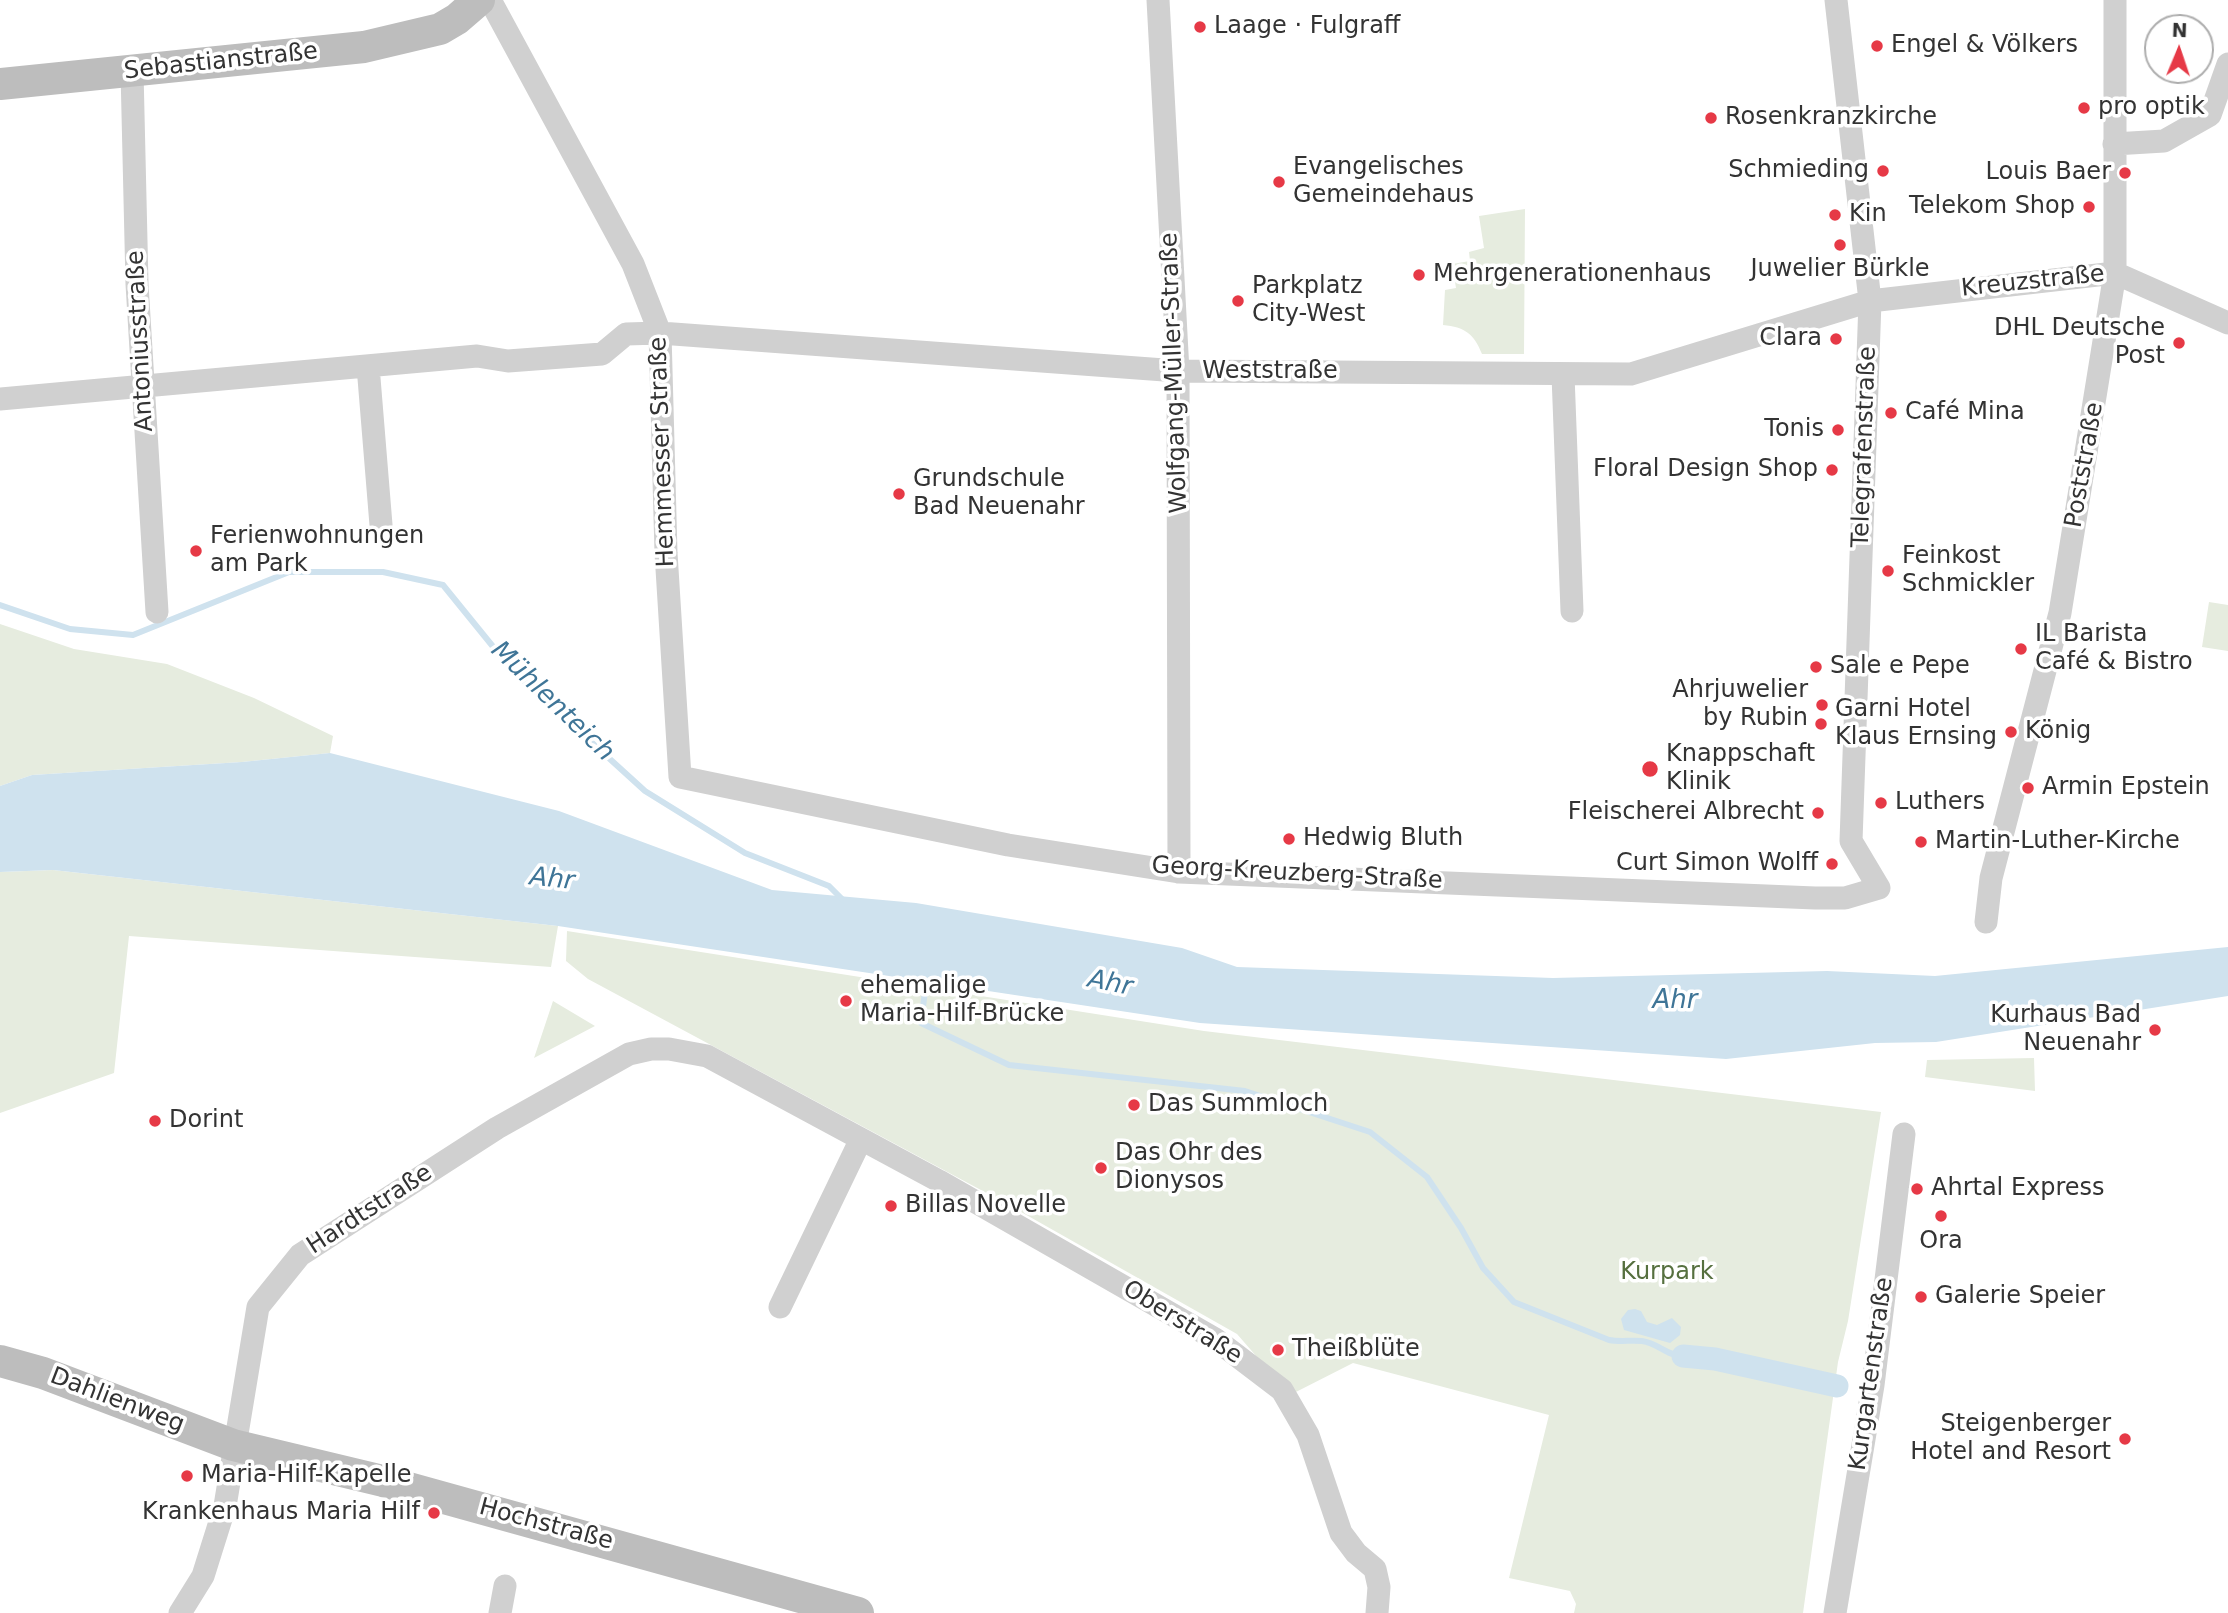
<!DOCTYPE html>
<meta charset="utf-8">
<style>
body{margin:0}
#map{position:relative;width:2228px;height:1613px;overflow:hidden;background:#fff;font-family:"DejaVu Sans",sans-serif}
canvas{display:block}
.north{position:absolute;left:2144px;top:14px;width:70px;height:70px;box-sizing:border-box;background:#fff;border:2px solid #adadad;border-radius:50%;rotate:2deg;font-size:19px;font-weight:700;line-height:28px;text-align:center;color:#333}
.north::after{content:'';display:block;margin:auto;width:24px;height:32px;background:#e63946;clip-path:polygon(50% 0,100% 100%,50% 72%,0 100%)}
</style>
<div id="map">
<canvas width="2228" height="1613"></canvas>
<div class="north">N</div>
</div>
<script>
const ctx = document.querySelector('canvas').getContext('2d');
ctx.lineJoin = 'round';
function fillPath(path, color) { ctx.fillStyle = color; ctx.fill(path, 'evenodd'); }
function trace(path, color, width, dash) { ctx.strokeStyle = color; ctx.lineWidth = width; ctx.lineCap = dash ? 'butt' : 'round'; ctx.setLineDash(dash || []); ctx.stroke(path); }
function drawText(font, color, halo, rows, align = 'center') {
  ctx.font = font + ' "DejaVu Sans",sans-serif'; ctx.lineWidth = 7; ctx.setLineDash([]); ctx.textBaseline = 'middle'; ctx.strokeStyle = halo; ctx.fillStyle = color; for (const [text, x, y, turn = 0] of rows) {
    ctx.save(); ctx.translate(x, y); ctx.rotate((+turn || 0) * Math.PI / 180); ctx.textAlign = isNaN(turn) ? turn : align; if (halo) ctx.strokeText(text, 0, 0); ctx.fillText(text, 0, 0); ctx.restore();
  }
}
fillPath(new Path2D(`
 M 1525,209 L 1524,354 L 1482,354 C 1474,334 1465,327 1443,325 L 1445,290 L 1456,288 L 1452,264 L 1470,261 L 1469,252 L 1484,248 L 1479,216 Z
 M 2209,602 L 2228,605 L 2228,651 L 2202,647 Z
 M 0,624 L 74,649 L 167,664 L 254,698 L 333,736 L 330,753 L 242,762 L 32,775 L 0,786 Z
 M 53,870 L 558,926 L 551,967 L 129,936 L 114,1073 L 0,1113 L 0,872 Z
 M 567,931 L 1204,1031 L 1881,1112 L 1848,1321 L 1838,1362 L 1803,1613 L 1574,1613 L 1576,1604 L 1570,1591 L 1509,1578 L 1549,1415 L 1353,1363 L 1290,1395 L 1237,1334 L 1007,1204 L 588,979 L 566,961 Z
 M 553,1001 L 595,1026 L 534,1058 Z
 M 2034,1058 L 2035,1091 L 1925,1077 L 1927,1060 Z`), '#e6ecdf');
fillPath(new Path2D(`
 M 330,753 L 559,811 L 772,890 L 916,903 L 1182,948 L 1237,967 L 1553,978 L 1827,971 L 1935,976 L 2228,947 L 2228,996 L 1936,1042 L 1875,1043 L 1726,1059 L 1200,1023 L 558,926 L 53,870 L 0,872 L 0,786 L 32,775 L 242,762 Z
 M 1635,1309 L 1641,1311 L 1647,1322 L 1657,1325 L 1672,1318 L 1681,1327 L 1680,1335 L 1670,1343 L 1624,1330 L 1621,1319 L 1628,1310 Z`), '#cfe2ee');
trace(new Path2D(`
 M 0,605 L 70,629 L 133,635 L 289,572 L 383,572 L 443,585 L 512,670 L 645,791 L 745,853 L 829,886 L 843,900
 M 927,975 L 921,1023 L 1009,1065 L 1245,1091 L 1370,1132 L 1427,1177 L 1461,1228 L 1483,1268 L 1514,1302 L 1609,1340 C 1620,1342 1631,1340 1642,1341 C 1658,1343 1667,1356 1683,1356`), '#cfe2ee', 6);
trace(new Path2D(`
 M 1683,1356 L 1715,1359 L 1837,1386`), '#cfe2ee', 23);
trace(new Path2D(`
 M 490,0 L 633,264 L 660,333 L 666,553 L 680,777 L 1008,845 L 1179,872 L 1815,898 L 1845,898 L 1879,888 L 1851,841 L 1870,301 L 1836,0
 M 1158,0 L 1178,371 L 1179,872
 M 132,71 L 137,284 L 157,612
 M 2114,144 L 2164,141 L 2210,115 L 2228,64
 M 368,366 L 381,525
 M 1563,375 L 1572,611
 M 0,399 L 477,356 L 508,361 L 602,354 L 626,334 L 660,333 L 1178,371 L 1631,374 L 1870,301 L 2115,273 L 2228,323
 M 1986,922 L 1991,878 L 2060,613 L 2115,273 L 2115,0
 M 780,1307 L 861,1139
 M 180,1613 L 203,1576 L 225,1506 L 258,1307 L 300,1255 L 497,1128 L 629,1054 L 651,1049 L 669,1049 L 707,1056 L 939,1181 L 1215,1339 L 1282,1390 L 1308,1435 L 1341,1533 L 1356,1553 L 1375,1569 L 1379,1587 L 1377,1613
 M 500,1613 L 505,1586
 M 1835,1613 L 1873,1385 L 1904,1134`), '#d0d0d0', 23);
trace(new Path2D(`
 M 0,84 L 364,47 L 440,29 L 457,19 L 479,0
 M 0,1361 L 43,1373 L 233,1445 L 383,1481 L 858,1613`), '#bdbdbd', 32);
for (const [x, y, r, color] of [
 [1200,27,7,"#e63946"],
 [1877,46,7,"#e63946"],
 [2084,108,7,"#e63946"],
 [1711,118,7,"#e63946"],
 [1883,171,7,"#e63946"],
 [2125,173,7,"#e63946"],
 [1279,182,7,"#e63946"],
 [2089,207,7,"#e63946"],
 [1835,215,7,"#e63946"],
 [1840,245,7,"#e63946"],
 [1419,275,7,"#e63946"],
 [1238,301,7,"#e63946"],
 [1836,339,7,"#e63946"],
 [2179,343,7,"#e63946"],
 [1891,413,7,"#e63946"],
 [1838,430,7,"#e63946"],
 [1832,470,7,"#e63946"],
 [899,494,7,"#e63946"],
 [196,551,7,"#e63946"],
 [1888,571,7,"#e63946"],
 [2021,649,7,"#e63946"],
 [1816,667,7,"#e63946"],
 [1822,705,7,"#e63946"],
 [1821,724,7,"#e63946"],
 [2011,732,7,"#e63946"],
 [1650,769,9,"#e63946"],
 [2028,788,7,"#e63946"],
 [1881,803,7,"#e63946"],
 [1818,813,7,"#e63946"],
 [1289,839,7,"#e63946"],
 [1921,842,7,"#e63946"],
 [1832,864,7,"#e63946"],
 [846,1001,7,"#e63946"],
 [2155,1030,7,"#e63946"],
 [1134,1105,7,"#e63946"],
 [155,1121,7,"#e63946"],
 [1101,1168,7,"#e63946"],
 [1917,1189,7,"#e63946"],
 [891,1206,7,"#e63946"],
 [1941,1216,7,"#e63946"],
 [1921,1297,7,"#e63946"],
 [1278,1350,7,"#e63946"],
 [2125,1439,7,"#e63946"],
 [187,1476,7,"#e63946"],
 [434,1513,7,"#e63946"]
]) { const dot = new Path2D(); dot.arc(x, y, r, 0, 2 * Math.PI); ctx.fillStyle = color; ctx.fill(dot); trace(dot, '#fff', 2.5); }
drawText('24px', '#333', '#fff', [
 ["Laage · Fulgraff",1214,27],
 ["Engel & Völkers",1891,46],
 ["pro optik",2098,108],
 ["Rosenkranzkirche",1725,118],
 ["Evangelisches",1293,168],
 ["Gemeindehaus",1293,196],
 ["Schmieding",1869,171,"right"],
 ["Louis Baer",2111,173,"right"],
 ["Telekom Shop",2075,207,"right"],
 ["Kin",1849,215],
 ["Juwelier Bürkle",1840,270,"center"],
 ["Mehrgenerationenhaus",1433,275],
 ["Parkplatz",1252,287],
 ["City-West",1252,315],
 ["DHL Deutsche",2165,329,"right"],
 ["Post",2165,357,"right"],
 ["Clara",1822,339,"right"],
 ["Café Mina",1905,413],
 ["Tonis",1824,430,"right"],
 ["Floral Design Shop",1818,470,"right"],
 ["Grundschule",913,480],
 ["Bad Neuenahr",913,508],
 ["Ferienwohnungen",210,537],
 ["am Park",210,565],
 ["Feinkost",1902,557],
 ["Schmickler",1902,585],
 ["IL Barista",2035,635],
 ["Café & Bistro",2035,663],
 ["Sale e Pepe",1830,667],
 ["Ahrjuwelier",1808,691,"right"],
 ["by Rubin",1808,719,"right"],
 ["Garni Hotel",1835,710],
 ["Klaus Ernsing",1835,738],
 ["König",2025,732],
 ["Knappschaft",1666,755],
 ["Klinik",1666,783],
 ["Armin Epstein",2042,788],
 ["Luthers",1895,803],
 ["Fleischerei Albrecht",1804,813,"right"],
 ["Hedwig Bluth",1303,839],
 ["Martin-Luther-Kirche",1935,842],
 ["Curt Simon Wolff",1818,864,"right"],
 ["ehemalige",860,987],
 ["Maria-Hilf-Brücke",860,1015],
 ["Kurhaus Bad",2141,1016,"right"],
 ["Neuenahr",2141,1044,"right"],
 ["Das Summloch",1148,1105],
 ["Dorint",169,1121],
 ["Das Ohr des",1115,1154],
 ["Dionysos",1115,1182],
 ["Ahrtal Express",1931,1189],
 ["Billas Novelle",905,1206],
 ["Ora",1941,1242,"center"],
 ["Galerie Speier",1935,1297],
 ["Theißblüte",1292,1350],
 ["Steigenberger",2111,1425,"right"],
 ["Hotel and Resort",2111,1453,"right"],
 ["Maria-Hilf-Kapelle",201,1476],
 ["Krankenhaus Maria Hilf",420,1513,"right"]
], 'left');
drawText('24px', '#333', '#fff', [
 ["Sebastianstraße",221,62,-6],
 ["Kreuzstraße",2033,282,-6],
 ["Antoniusstraße",141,341,-93],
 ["Weststraße",1270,372],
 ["Wolfgang-Müller-Straße",1175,373,-92],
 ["Telegrafenstraße",1865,447,-88],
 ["Hemmesser Straße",663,452,-92],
 ["Poststraße",2085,465,-80],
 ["Georg-Kreuzberg-Straße",1297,874,3],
 ["Hardtstraße",370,1210,-33],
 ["Oberstraße",1182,1323,32],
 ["Kurgartenstraße",1872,1374,-82],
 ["Dahlienweg",117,1401,21],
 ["Hochstraße",546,1525,15]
]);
drawText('24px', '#56703f', '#fff', [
 ["Kurpark",1667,1273]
]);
drawText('italic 26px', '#3f7597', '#fff', [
 ["Mühlenteich",552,702,44],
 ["Ahr",552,880,6],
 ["Ahr",1110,984,11],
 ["Ahr",1675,1001]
]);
</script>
